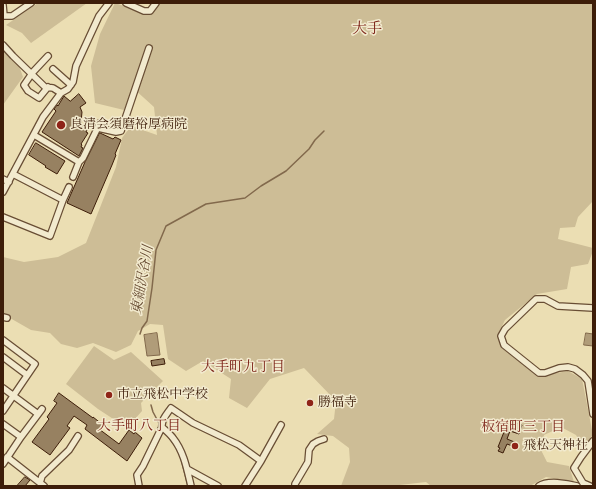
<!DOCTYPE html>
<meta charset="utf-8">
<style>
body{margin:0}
#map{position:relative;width:596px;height:489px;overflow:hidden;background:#ebdeb3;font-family:"Libre Bodoni",serif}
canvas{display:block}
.frame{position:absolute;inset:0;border:4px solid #3d1d09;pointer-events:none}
</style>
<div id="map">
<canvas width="596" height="489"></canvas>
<div class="frame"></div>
</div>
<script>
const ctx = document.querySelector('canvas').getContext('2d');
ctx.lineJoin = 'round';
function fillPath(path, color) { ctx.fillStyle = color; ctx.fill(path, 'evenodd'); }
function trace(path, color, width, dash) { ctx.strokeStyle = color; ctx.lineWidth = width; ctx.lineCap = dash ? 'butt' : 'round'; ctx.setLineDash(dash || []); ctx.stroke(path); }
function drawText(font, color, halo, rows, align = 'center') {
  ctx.font = font + ' "Libre Bodoni","Noto Serif JP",serif'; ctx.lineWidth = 3; ctx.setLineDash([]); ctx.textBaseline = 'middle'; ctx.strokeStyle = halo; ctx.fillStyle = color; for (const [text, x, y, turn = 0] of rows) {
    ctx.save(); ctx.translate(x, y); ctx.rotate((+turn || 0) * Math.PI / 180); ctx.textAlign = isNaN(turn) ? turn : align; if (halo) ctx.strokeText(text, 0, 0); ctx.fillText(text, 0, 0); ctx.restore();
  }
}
fillPath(new Path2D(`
 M 38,3 L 87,3 L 31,43 L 22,33 L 6,25 Z
 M 115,3 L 151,15 L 153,12 L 155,6 L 150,3 L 593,3 L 593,201 L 578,217 L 575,227 L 560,228 L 558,239 L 593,248 L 593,251 L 588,264 L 571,267 L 567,289 L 537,294 L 505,320 L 499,332 L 500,345 L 519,359 L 540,376 L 568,371 L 582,379 L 593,435 L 583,447 L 576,435 L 561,427 L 544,435 L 541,450 L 547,462 L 569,466 L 574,482 L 546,477 L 530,486 L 431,486 L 426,482 L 391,486 L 341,486 L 350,462 L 349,448 L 333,436 L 317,434 L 334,419 L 336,401 L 304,368 L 270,379 L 247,408 L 229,398 L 231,379 L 203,361 L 186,371 L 168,359 L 163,325 L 150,324 L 138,331 L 131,345 L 116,352 L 93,343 L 77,348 L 61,344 L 50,333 L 31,330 L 3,314 L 3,257 L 24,262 L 58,257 L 86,243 L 116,167 L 122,138 L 131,126 L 157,135 L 154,107 L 133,88 L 124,110 L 95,103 L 91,66 L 100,34 Z
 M 3,42 L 17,60 L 23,77 L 3,105 Z
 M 94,346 L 114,360 L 131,352 L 163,381 L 141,403 L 142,411 L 127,428 L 98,409 L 66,384 Z`), '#cdbd96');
const water = new Path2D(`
 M 157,333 L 160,355 L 147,356 L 144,335 Z
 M 586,333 L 593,334 L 593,346 L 584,345 Z`);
fillPath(water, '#b09c79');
trace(water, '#82694c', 1);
trace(new Path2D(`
 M 140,334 L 142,328 L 147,321 L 152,288 L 156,250 L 166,226 L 206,204 L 245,198 L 261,186 L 286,171 L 309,149 L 315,140 L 324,131
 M 151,405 L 153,412 L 160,425
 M 167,435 L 175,446
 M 180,455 L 188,486`), '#82694c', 1.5);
const building = new Path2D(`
 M 79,94 L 86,103 L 80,107 L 82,112 L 81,122 L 82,123 L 81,124 L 88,128 L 86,132 L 88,133 L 81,144 L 82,145 L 81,147 L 83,148 L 79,156 L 42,132 L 56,111 L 54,109 L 57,105 L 58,106 L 64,96 L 70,101 Z
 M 100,133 L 113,139 L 115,137 L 121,140 L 115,154 L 116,155 L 112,165 L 91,214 L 67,203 L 85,162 Z
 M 36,143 L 65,161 L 57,174 L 45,167 L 46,166 L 29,155 Z
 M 164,359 L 165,364 L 152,366 L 151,361 Z
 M 59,393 L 93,418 L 93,417 L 103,425 L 99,429 L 119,444 L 129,430 L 134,434 L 135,432 L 142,438 L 127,461 L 85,429 L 87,425 L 74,416 L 67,426 L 70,428 L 50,455 L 32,442 L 49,419 L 47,417 L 57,403 L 54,401 Z
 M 510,422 L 515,424 L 515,422 L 522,425 L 519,434 L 510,431 L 507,439 L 517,443 L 515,447 L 507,444 L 503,453 L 498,451 L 500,448 L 498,447 L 506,427 L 507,428 Z
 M 25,477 L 30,480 L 25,486 L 17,486 Z`);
fillPath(building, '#978161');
trace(building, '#3d1d09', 1);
const minor = new Path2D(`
 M 126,3 L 144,11 L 150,11 L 156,3
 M 3,5 L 4,16 L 12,16 L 31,3
 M 3,45 L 13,56 L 45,87 L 53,88 L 61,93
 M 53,69 L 71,85
 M 48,87 L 39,98 L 28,91 L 24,85 L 33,72 L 48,56
 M 98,128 L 116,132 L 121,131 L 149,48
 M 34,135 L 79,162
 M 13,174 L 63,200
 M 73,177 L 79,162 L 83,158 L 100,123
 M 3,179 L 9,182
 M 3,192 L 43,117 L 61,93 L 68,89 L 73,82 L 76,66 L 99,16 L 109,3
 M 3,217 L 50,236 L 63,200 L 69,187
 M 593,308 L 558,306 L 545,299 L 536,299 L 505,329 L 501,336 L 504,345 L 539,373 L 545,373 L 559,368 L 568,367 L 575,369 L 583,375 L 588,381 L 593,414
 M 3,317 L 7,318
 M 3,340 L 35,364 L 3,411
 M 3,357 L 27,375
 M 3,388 L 38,414
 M 3,424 L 21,437
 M 162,427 C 165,430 170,434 173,438 C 184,452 187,469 191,486
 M 7,457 L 44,486
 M 3,464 L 21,437 L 42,409
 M 187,469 L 218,486
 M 40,483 L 42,476 L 69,450 L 78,436
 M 139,486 L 137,475 L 143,466 L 162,427 C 161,420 167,414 171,408 L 193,423 L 239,445 L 261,461
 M 245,486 L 261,461 L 281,425
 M 295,486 L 295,484 L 308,462 L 309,450 L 313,444 L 318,441 L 324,439
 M 539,486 C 547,480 567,483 577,486
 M 590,486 L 583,483 L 574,468 L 581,457 L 593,441`);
trace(minor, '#684d34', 8);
trace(minor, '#f2eace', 5.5);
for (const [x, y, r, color] of [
 [61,125,5,"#8f2418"],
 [109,395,4,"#8f2418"],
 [310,403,4,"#8f2418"],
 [515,446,4,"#8f2418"]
]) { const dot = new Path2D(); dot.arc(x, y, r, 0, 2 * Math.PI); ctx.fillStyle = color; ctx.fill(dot); trace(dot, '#f2eace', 1.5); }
drawText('13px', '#3d1d09', '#f2eace', [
 ["良清会須磨裕厚病院",70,125],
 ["市立飛松中学校",117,395],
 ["勝福寺",318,403],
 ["飛松天神社",523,446]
], 'left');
drawText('italic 14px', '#654930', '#f2eace', [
 ["東細沢谷川",143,280,-80]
]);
drawText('14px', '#7a1f14', '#f2eace', [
 ["大手町九丁目",243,368],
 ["大手町八丁目",139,427],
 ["板宿町三丁目",523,428]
]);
drawText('15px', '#7a1f14', '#f2eace', [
 ["大手",367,29]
]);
</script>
